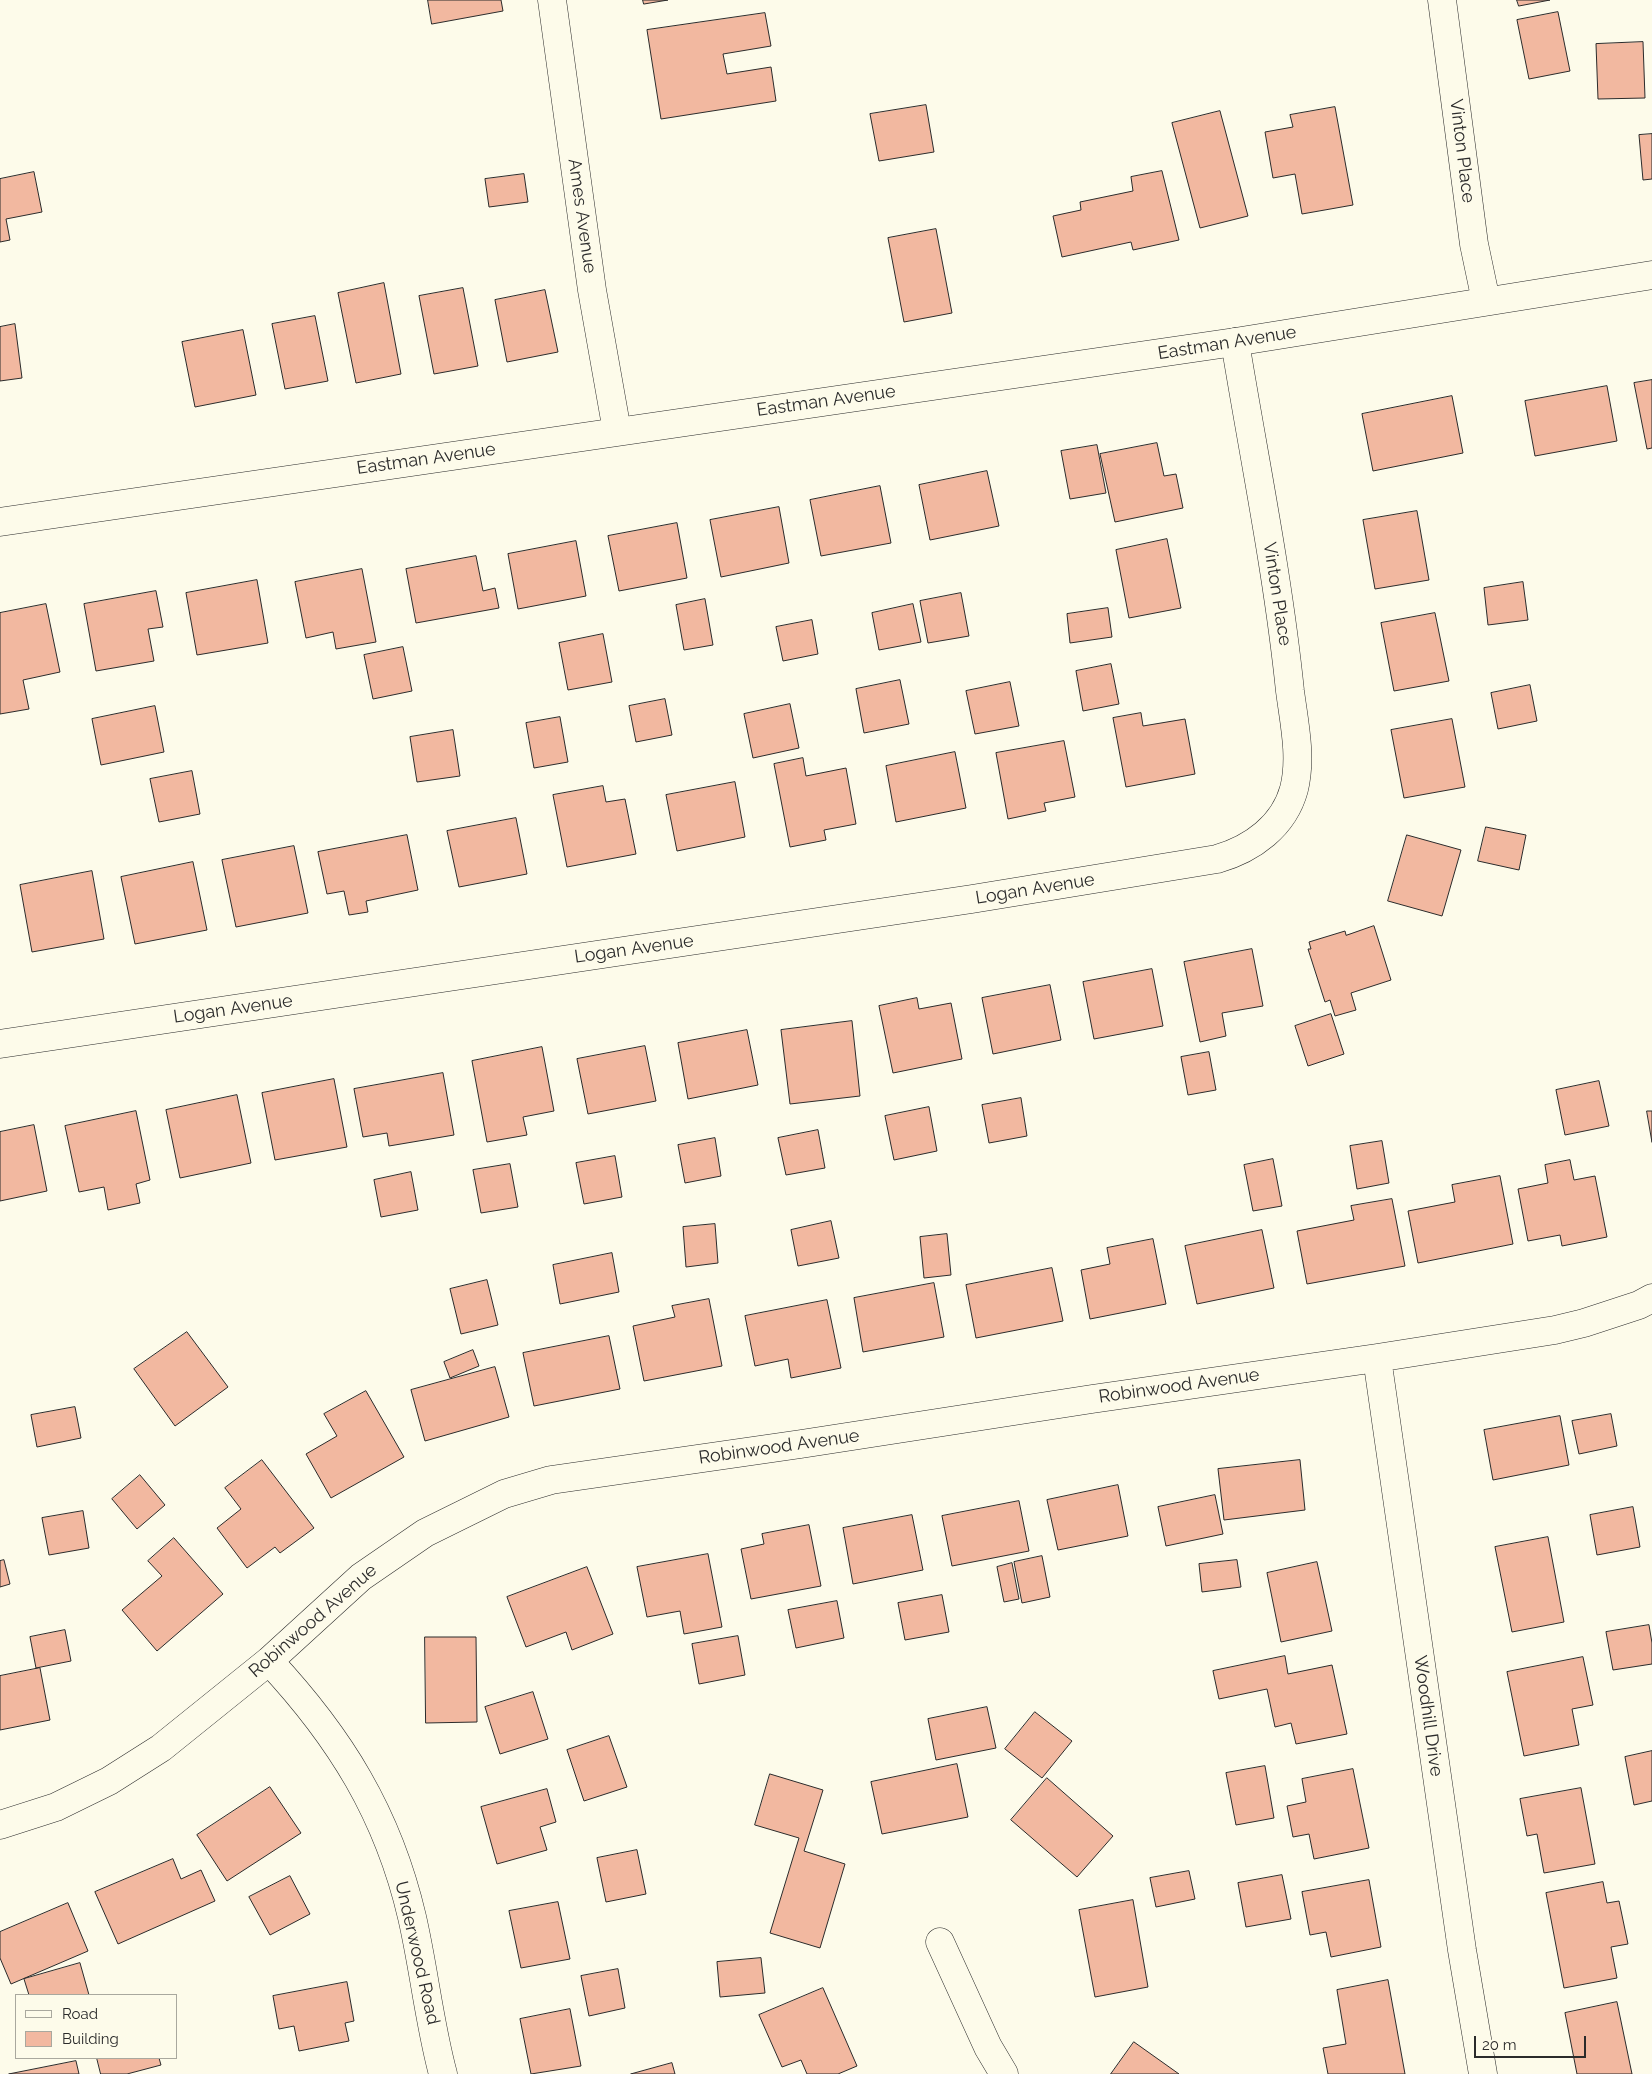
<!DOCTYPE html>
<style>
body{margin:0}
#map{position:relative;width:1652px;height:2074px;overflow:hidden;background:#fdfbea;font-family:Raleway,sans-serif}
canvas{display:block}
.legend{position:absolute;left:15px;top:1994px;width:162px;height:65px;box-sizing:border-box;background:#fdfbea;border:1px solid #a9a89e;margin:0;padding:6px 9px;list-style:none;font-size:15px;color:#2b2b2b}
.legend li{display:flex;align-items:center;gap:10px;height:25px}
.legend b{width:25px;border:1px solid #a9a89e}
.scale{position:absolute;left:1474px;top:2036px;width:112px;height:22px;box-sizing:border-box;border:2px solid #2b2b2b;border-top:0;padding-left:6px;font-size:15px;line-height:18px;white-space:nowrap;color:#2b2b2b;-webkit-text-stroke:4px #fdfbea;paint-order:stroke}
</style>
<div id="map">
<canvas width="1652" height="2074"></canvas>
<ul class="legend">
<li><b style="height:6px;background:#fdfbea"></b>Road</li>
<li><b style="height:14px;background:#f2b8a0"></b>Building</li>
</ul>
<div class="scale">20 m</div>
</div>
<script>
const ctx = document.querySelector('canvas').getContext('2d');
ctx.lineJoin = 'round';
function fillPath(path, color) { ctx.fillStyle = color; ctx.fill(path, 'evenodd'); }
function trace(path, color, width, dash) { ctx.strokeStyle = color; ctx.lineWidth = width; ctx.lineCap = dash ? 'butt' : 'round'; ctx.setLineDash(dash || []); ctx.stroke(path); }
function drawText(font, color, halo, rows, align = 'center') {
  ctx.font = font + ' Raleway,sans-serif'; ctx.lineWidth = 4; ctx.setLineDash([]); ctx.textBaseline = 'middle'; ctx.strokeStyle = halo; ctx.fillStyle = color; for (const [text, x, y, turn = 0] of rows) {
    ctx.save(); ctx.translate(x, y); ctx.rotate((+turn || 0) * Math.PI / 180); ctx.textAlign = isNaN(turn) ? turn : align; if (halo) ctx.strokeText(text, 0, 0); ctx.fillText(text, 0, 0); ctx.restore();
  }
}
const building = new Path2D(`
 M 428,0 L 501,0 L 503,11 L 432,24 Z
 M 643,0 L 668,0 L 644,4 Z
 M 1517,0 L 1550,0 L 1519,6 Z
 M 1558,12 L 1570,71 L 1529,79 L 1517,20 Z
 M 765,13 L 771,46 L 723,54 L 727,74 L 771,67 L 776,101 L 661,119 L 647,30 Z
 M 1643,42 L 1645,98 L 1598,99 L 1596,44 Z
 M 926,105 L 934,152 L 879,161 L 870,114 Z
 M 1335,107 L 1353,205 L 1302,214 L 1295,174 L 1273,178 L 1265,132 L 1293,127 L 1290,115 Z
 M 1220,111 L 1248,216 L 1200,228 L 1172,123 Z
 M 1652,134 L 1652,179 L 1643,180 L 1639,135 Z
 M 1162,171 L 1179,240 L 1133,250 L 1131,242 L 1062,257 L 1053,216 L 1081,210 L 1080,202 L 1133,191 L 1131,177 Z
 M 34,172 L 42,212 L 6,219 L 10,240 L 0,242 L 0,179 Z
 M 524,174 L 528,202 L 489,207 L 485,179 Z
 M 936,229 L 952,313 L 904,322 L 888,238 Z
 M 384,283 L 401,374 L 356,383 L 338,293 Z
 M 463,288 L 478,366 L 434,374 L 419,296 Z
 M 545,290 L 558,352 L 507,362 L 495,300 Z
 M 315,316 L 328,381 L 285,389 L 272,324 Z
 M 15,324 L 22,378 L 0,381 L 0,327 Z
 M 243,330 L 256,395 L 195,407 L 182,342 Z
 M 1652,380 L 1652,448 L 1647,449 L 1634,383 Z
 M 1607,386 L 1617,441 L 1535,456 L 1525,401 Z
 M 1452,396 L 1463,453 L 1373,471 L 1362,414 Z
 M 1157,443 L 1164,476 L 1176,474 L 1183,508 L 1115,522 L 1100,454 Z
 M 1097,445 L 1106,493 L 1070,499 L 1061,451 Z
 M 987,471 L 999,526 L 930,540 L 919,485 Z
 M 880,486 L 891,543 L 821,556 L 810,500 Z
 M 779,507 L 789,563 L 721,577 L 710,520 Z
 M 1417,511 L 1429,580 L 1375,589 L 1363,520 Z
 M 677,523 L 687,578 L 619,591 L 608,536 Z
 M 1167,539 L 1181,608 L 1129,618 L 1116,550 Z
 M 576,541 L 586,596 L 518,609 L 508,554 Z
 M 476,556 L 483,591 L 495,588 L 499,608 L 416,623 L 406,569 Z
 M 362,569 L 376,642 L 336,649 L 333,632 L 306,638 L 295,582 Z
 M 257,580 L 268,643 L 197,655 L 186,593 Z
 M 1523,582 L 1528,620 L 1488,625 L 1484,588 Z
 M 156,591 L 163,627 L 148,629 L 154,661 L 96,671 L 84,604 Z
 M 961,593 L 969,636 L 928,643 L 920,601 Z
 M 705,599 L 713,645 L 684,650 L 676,605 Z
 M 46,604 L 60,672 L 23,680 L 29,709 L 0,714 L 0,613 Z
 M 913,604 L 921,642 L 879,650 L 872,613 Z
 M 1108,608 L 1112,637 L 1070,643 L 1067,614 Z
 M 1435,613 L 1449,681 L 1394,691 L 1381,623 Z
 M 812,620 L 818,654 L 783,661 L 776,627 Z
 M 603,634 L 612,682 L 568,690 L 559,643 Z
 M 403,647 L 412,691 L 373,699 L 364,655 Z
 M 1111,664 L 1119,704 L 1083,711 L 1076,671 Z
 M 900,680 L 909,724 L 864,733 L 856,689 Z
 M 1010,682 L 1019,726 L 975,734 L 966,691 Z
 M 1530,685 L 1537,721 L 1498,729 L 1491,693 Z
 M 665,699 L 672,735 L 636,742 L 629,706 Z
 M 790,704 L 799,748 L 753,758 L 744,714 Z
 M 155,706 L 164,752 L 101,765 L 92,719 Z
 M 1141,713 L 1143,726 L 1185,719 L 1195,774 L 1126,787 L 1113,718 Z
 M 560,717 L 568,762 L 534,768 L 526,723 Z
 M 1452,719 L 1465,787 L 1404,798 L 1391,730 Z
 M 453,730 L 460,776 L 417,782 L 410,737 Z
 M 1064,741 L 1075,797 L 1044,803 L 1046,811 L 1008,819 L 996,753 Z
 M 955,752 L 966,808 L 896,822 L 886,766 Z
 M 803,758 L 806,776 L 846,768 L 856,824 L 824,830 L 826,840 L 790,847 L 774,764 Z
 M 192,771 L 200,814 L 159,822 L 150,779 Z
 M 735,782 L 745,837 L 677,851 L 666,795 Z
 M 603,786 L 606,802 L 625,799 L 636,854 L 567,867 L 553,795 Z
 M 516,818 L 527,874 L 459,887 L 447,831 Z
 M 1486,827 L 1526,835 L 1519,870 L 1478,861 Z
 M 407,835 L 418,890 L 366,901 L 368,912 L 349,915 L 344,891 L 327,894 L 318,852 Z
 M 1407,835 L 1461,850 L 1442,916 L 1388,901 Z
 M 294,846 L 308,913 L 236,927 L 222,860 Z
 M 193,862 L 207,930 L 135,944 L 121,877 Z
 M 92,871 L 104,939 L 32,952 L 20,885 Z
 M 1374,926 L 1391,980 L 1351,993 L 1356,1010 L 1335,1016 L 1330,1000 L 1325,1002 L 1308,949 L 1311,949 L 1309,942 L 1345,931 L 1346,935 Z
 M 1252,949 L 1263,1006 L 1222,1013 L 1226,1036 L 1200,1042 L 1184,962 Z
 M 1152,969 L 1163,1026 L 1094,1039 L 1083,982 Z
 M 1050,985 L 1061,1040 L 993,1054 L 982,998 Z
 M 917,998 L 919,1009 L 951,1003 L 962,1059 L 893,1073 L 879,1006 Z
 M 1331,1014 L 1344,1054 L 1308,1066 L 1295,1026 Z
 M 852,1021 L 860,1096 L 790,1104 L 781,1030 Z
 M 747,1030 L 758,1085 L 688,1099 L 678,1043 Z
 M 645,1046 L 656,1101 L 588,1114 L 577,1059 Z
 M 542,1047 L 554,1111 L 523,1117 L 527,1135 L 487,1142 L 472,1061 Z
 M 1209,1052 L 1216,1090 L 1188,1095 L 1181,1057 Z
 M 443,1073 L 454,1135 L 389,1146 L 387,1133 L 363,1137 L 354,1089 Z
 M 334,1079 L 347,1147 L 275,1160 L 262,1093 Z
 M 1599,1081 L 1609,1126 L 1565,1135 L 1556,1090 Z
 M 237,1095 L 251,1163 L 180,1178 L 166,1110 Z
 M 1021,1098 L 1027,1136 L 989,1143 L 982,1105 Z
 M 929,1107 L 937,1151 L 894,1160 L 885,1116 Z
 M 136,1111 L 150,1180 L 136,1184 L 140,1203 L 108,1210 L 104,1187 L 79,1192 L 65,1126 Z
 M 1647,1111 L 1652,1111 L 1652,1142 Z
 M 34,1125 L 47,1191 L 0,1201 L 0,1132 Z
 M 818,1130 L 825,1168 L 786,1175 L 778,1138 Z
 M 715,1138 L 721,1176 L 685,1183 L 678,1145 Z
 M 1382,1141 L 1389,1183 L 1357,1189 L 1350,1146 Z
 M 615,1156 L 622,1197 L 584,1204 L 576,1163 Z
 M 1273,1159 L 1282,1206 L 1253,1211 L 1244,1165 Z
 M 1570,1160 L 1574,1180 L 1595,1176 L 1607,1237 L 1562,1246 L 1560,1235 L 1528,1241 L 1518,1189 L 1548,1183 L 1545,1165 Z
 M 510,1164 L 518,1207 L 481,1213 L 473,1170 Z
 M 411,1172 L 418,1210 L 381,1217 L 374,1180 Z
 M 1500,1176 L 1513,1244 L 1418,1263 L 1408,1211 L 1455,1202 L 1452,1185 Z
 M 1392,1199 L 1405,1266 L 1307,1284 L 1297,1231 L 1354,1220 L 1351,1206 Z
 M 831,1221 L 839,1258 L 798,1266 L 791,1230 Z
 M 715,1224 L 718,1263 L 686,1267 L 683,1227 Z
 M 1262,1230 L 1274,1288 L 1197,1304 L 1185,1246 Z
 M 947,1234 L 951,1275 L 924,1278 L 920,1237 Z
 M 1153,1239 L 1166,1304 L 1090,1319 L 1081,1270 L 1110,1264 L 1107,1248 Z
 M 612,1253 L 619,1292 L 560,1304 L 553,1265 Z
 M 1052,1268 L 1063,1321 L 976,1338 L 966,1285 Z
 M 487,1280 L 498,1325 L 461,1334 L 450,1289 Z
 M 934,1283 L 944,1337 L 863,1352 L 854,1298 Z
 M 709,1299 L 722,1366 L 644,1381 L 633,1326 L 675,1317 L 672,1306 Z
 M 827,1300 L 841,1368 L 791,1378 L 788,1359 L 755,1366 L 745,1316 Z
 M 187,1332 L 228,1387 L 175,1426 L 134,1369 Z
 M 609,1336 L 620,1389 L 534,1406 L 523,1353 Z
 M 473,1350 L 479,1366 L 450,1378 L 444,1362 Z
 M 495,1367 L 509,1417 L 425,1441 L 411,1390 Z
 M 366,1391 L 404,1457 L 331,1498 L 306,1454 L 337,1436 L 324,1414 Z
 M 75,1407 L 81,1438 L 37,1447 L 31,1415 Z
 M 1611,1414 L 1617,1446 L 1579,1454 L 1572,1421 Z
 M 1560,1416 L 1569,1465 L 1493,1480 L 1484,1430 Z
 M 262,1460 L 314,1528 L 280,1553 L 275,1547 L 247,1568 L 217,1528 L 241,1509 L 225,1488 Z
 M 1300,1460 L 1305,1510 L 1224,1520 L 1218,1469 Z
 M 140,1475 L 165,1505 L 137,1529 L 112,1499 Z
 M 1118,1485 L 1128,1536 L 1058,1550 L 1047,1500 Z
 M 1215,1495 L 1223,1534 L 1166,1546 L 1158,1507 Z
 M 1019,1501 L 1029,1551 L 952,1566 L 942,1516 Z
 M 1633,1507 L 1640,1547 L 1597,1555 L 1590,1515 Z
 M 83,1511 L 89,1548 L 49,1555 L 42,1518 Z
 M 912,1515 L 923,1570 L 853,1584 L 843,1528 Z
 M 809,1525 L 821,1586 L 751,1599 L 741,1549 L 764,1544 L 762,1534 Z
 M 1548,1537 L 1564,1622 L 1512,1632 L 1495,1547 Z
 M 174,1538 L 223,1594 L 157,1651 L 122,1610 L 162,1576 L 148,1561 Z
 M 708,1554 L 722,1627 L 684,1634 L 680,1611 L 647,1617 L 637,1567 Z
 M 1042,1556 L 1050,1597 L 1022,1603 L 1014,1562 Z
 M 4,1560 L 10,1584 L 0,1587 L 0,1561 Z
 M 1237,1560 L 1241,1587 L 1202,1592 L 1199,1564 Z
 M 1317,1562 L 1332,1631 L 1281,1642 L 1267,1573 Z
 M 1012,1563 L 1019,1599 L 1004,1602 L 997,1567 Z
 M 587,1567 L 613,1634 L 572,1650 L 566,1632 L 526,1647 L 507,1597 Z
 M 942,1595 L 949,1632 L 905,1640 L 898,1603 Z
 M 837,1601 L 844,1638 L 796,1648 L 788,1610 Z
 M 1649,1625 L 1652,1643 L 1652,1664 L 1613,1670 L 1606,1632 Z
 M 65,1630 L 71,1661 L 36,1668 L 30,1637 Z
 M 738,1636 L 745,1675 L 699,1684 L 692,1644 Z
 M 425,1637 L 476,1637 L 477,1722 L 426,1723 Z
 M 1285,1656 L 1288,1674 L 1332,1665 L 1347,1734 L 1296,1744 L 1291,1723 L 1275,1727 L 1267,1689 L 1219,1699 L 1213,1671 Z
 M 1583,1657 L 1593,1705 L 1572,1709 L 1579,1745 L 1524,1756 L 1507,1672 Z
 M 40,1668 L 50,1720 L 0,1730 L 0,1676 Z
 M 533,1692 L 548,1739 L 500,1754 L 485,1707 Z
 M 987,1707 L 996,1748 L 936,1760 L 928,1719 Z
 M 1035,1712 L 1072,1741 L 1042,1778 L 1005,1749 Z
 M 609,1736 L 627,1787 L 584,1801 L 567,1750 Z
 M 1652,1751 L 1652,1801 L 1634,1805 L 1625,1757 Z
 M 957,1764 L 968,1817 L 882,1834 L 871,1782 Z
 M 1265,1766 L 1274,1818 L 1236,1825 L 1226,1773 Z
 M 1353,1769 L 1369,1848 L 1314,1859 L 1309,1834 L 1293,1837 L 1287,1806 L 1306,1802 L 1302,1779 Z
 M 770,1774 L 823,1790 L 804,1851 L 845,1864 L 820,1948 L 770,1933 L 799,1838 L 755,1825 Z
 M 1047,1778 L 1113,1836 L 1077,1877 L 1011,1820 Z
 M 270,1787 L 301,1833 L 227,1881 L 197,1835 Z
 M 1581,1788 L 1595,1864 L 1544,1873 L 1537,1834 L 1527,1836 L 1520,1799 Z
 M 547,1789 L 556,1822 L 540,1827 L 547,1850 L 497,1864 L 481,1807 Z
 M 637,1850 L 646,1894 L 606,1902 L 597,1858 Z
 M 173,1859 L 181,1879 L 201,1870 L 215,1901 L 118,1944 L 95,1892 Z
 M 1189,1871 L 1195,1899 L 1156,1907 L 1150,1878 Z
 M 1282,1875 L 1291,1919 L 1246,1927 L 1238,1883 Z
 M 290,1876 L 310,1914 L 270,1935 L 249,1897 Z
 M 1369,1880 L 1381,1947 L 1331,1957 L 1326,1932 L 1310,1935 L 1302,1892 Z
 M 1603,1882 L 1607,1903 L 1619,1901 L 1628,1944 L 1611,1947 L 1617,1978 L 1564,1988 L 1546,1893 Z
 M 1133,1900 L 1148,1987 L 1095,1997 L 1079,1910 Z
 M 558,1902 L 570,1959 L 521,1968 L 509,1911 Z
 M 68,1903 L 88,1951 L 11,1984 L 0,1958 L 0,1932 Z
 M 761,1958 L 765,1993 L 720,1997 L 717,1962 Z
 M 80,1963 L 89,1995 L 29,1995 L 24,1979 Z
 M 618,1969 L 625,2008 L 589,2016 L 581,1976 Z
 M 1388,1980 L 1405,2074 L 1328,2074 L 1323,2048 L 1346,2044 L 1337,1990 Z
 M 347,1982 L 354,2021 L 345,2023 L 349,2041 L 299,2051 L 294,2026 L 279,2029 L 273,1996 Z
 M 823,1988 L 857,2066 L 838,2074 L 807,2074 L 801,2060 L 782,2067 L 759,2015 Z
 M 1617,2002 L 1632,2074 L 1577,2074 L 1565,2013 Z
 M 570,2009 L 581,2066 L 531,2074 L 520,2019 Z
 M 1134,2042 L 1179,2074 L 1111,2074 Z
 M 97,2058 L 159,2058 L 161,2065 L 127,2074 L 101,2074 Z
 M 76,2061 L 79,2074 L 9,2074 Z
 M 672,2063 L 675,2074 L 631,2074 Z`);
fillPath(building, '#f2b8a0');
trace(building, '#2b2b2b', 1);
const minor = new Path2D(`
 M 552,0 L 592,290 L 617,431
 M 1442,0 L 1474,244 L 1486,301
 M 0,1044 L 972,899 L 1217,859 C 1252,849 1284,826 1294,789 C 1302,757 1294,722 1290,691 C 1278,574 1254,458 1235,342
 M 1377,1358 L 1462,1950 L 1483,2074
 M 269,1661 C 340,1737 388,1814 412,1917 C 424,1969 429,2022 443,2074
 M 0,1825 L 56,1807 L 109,1781 L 161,1748 L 269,1661 L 361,1577 L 425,1533 L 504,1494 L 551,1480 L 801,1444 L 1092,1399 L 1377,1358 L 1555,1330 L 1584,1323 L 1639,1305 L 1652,1298
 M 940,1942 L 988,2047 L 1004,2074`);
const tertiary = new Path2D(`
 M 0,522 L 1235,342 L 1652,275`);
trace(minor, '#2b2b2b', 29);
trace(tertiary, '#2b2b2b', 29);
trace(minor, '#fdfbea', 28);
trace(tertiary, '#fdfbea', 28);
drawText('18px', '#2b2b2b', '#fdfbea', [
 ["Vinton Place",1462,151,83],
 ["Ames Avenue",582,216,82],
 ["Eastman Avenue",1227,343,-9],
 ["Eastman Avenue",826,401,-8],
 ["Eastman Avenue",426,459,-8],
 ["Vinton Place",1277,594,81],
 ["Logan Avenue",1035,889,-9],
 ["Logan Avenue",634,949,-8],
 ["Logan Avenue",233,1009,-8],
 ["Robinwood Avenue",1179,1386,-8],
 ["Robinwood Avenue",779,1447,-8],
 ["Robinwood Avenue",313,1621,-41],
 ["Woodhill Drive",1428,1716,82],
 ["Underwood Road",417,1953,77]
]);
</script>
